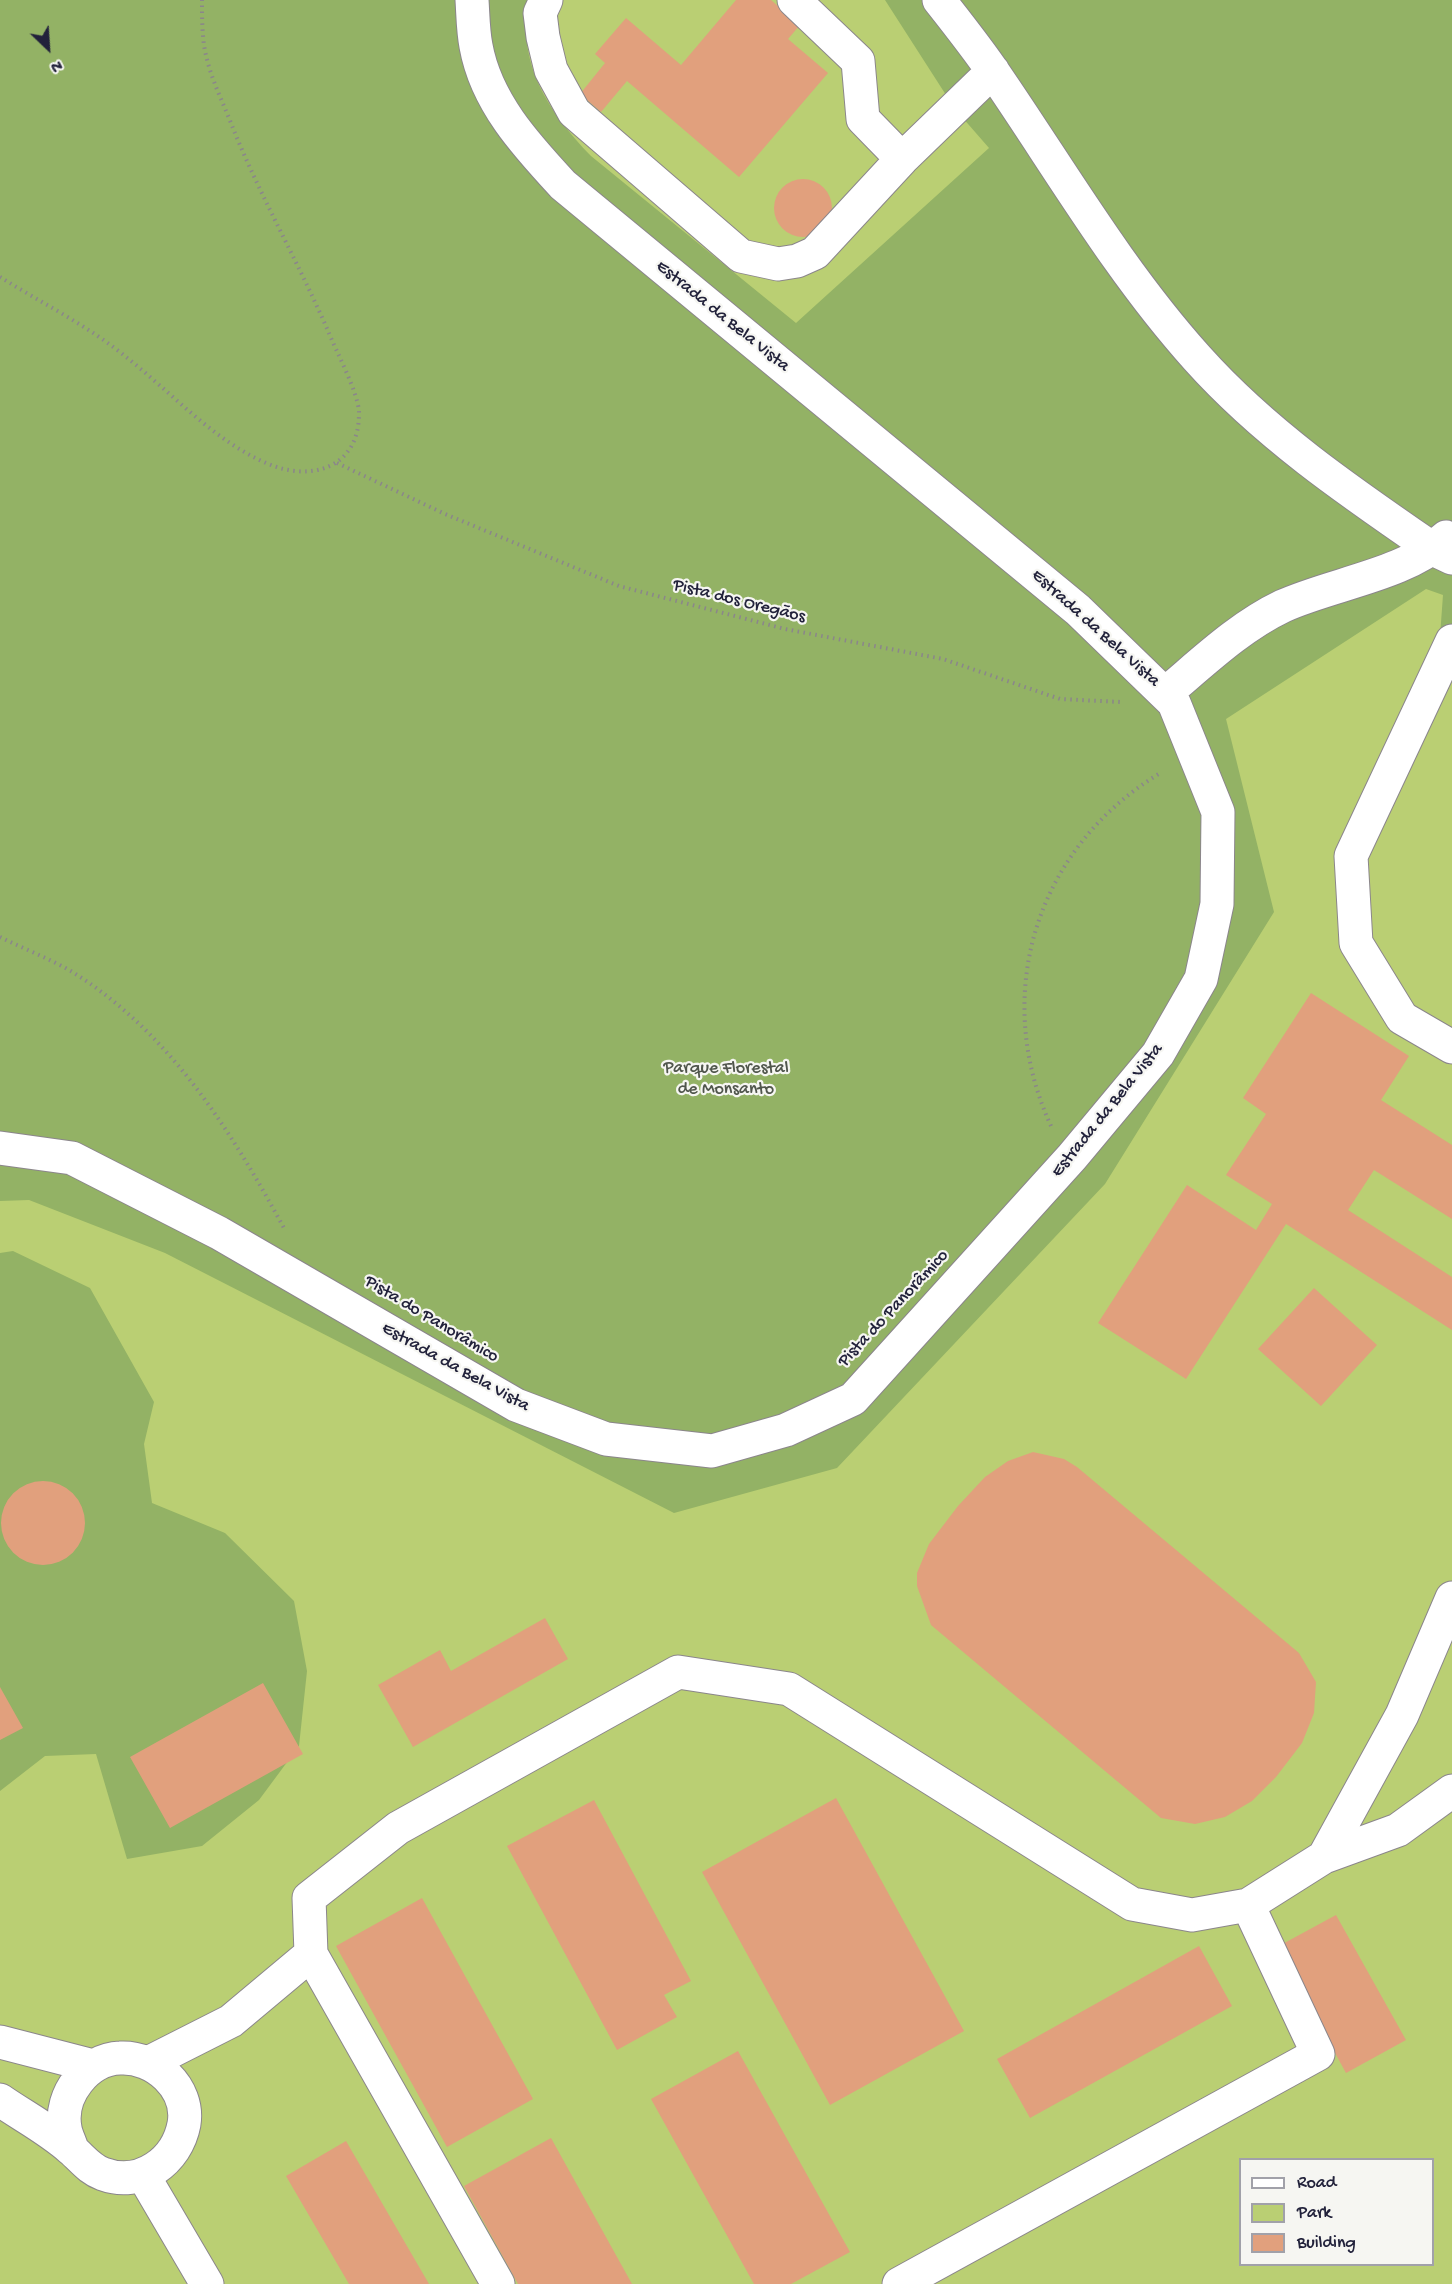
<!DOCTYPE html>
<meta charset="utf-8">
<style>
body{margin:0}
#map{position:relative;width:1452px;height:2284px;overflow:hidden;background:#f4ebdb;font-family:"Gochi Hand",sans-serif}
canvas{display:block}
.legend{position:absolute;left:1239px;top:2158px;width:195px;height:108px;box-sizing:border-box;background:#f6f6f2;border:2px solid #a1a1a9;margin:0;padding:8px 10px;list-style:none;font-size:18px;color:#22223b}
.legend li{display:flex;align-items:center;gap:12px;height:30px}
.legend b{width:30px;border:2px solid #a1a1a9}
.north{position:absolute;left:18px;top:18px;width:60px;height:60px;-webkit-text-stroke:4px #f6f6f2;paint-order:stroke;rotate:155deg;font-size:16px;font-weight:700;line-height:24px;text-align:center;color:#22223b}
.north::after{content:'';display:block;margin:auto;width:21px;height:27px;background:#22223b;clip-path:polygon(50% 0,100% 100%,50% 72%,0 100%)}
</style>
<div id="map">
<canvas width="1452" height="2284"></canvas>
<ul class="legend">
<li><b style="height:8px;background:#fff"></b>Road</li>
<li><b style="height:16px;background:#bacf73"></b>Park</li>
<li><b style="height:16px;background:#e1a07d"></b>Building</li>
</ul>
<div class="north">N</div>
</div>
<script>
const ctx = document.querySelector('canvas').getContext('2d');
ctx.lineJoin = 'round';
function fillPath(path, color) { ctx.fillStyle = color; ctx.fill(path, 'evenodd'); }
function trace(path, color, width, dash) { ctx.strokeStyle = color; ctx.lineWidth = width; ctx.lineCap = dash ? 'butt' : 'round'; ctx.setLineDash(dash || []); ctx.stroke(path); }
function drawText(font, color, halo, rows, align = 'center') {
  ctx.font = font + ' "Gochi Hand",sans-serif'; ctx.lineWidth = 4.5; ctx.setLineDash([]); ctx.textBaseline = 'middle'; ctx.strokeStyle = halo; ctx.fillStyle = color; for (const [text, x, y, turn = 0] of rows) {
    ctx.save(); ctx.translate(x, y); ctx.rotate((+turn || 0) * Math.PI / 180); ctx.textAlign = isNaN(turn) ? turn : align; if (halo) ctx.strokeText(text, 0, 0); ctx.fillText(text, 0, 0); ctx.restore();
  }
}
fillPath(new Path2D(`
 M 0,0 L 1452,0 L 1452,2284 L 0,2284 ZM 1240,2160 L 1432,2160 L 1432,2264 L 1240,2264 Z`), '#bacf73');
fillPath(new Path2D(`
 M 0,0 L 529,0 C 516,64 549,112 591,156 L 796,323 L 989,148 L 955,109 L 885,0 L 1452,0 L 1452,644 L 1440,636 L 1443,595 L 1426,589 L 1226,719 L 1274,912 L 1105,1184 L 837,1468 L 674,1513 L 165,1253 L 29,1200 L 0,1201 Z
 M 13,1251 L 90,1288 L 154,1402 L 144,1444 L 152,1503 L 225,1533 L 294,1601 L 307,1671 L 299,1746 L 259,1800 L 202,1846 L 127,1859 L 96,1754 L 45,1756 L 0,1791 L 0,1253 Z`), '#93b265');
fillPath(new Path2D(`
 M 736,0 L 771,0 L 800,25 L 788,39 L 828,73 L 739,177 L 627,81 L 601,112 L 580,94 L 605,63 L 595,54 L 626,18 L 681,65 Z
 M774 208a29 29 0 1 1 58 0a29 29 0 1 1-58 0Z
 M 1311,993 L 1409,1056 L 1381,1100 L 1452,1145 L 1452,1219 L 1374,1170 L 1348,1210 L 1452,1277 L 1452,1330 L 1286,1224 L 1186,1379 L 1098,1323 L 1187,1185 L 1256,1230 L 1272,1204 L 1226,1175 L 1266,1114 L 1243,1098 Z
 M 1314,1288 L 1377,1345 L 1321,1406 L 1258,1349 Z
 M 1033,1452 L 1064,1459 L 1077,1467 L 1299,1653 L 1316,1682 L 1314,1713 L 1302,1743 L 1276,1777 L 1252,1801 L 1225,1817 L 1195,1824 L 1161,1818 L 931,1625 L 917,1586 L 917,1573 L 929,1544 L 958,1506 L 985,1477 L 1008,1461 Z
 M1 1523a42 42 0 1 1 84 0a42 42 0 1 1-84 0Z
 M 545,1618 L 568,1659 L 413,1747 L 378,1685 L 440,1650 L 451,1671 Z
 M 263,1683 L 303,1754 L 170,1828 L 130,1757 Z
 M 0,1687 L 23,1728 L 0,1740 Z
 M 836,1798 L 964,2031 L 830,2105 L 702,1872 Z
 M 594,1800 L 691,1981 L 664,1995 L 677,2017 L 617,2050 L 507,1846 Z
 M 422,1898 L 533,2099 L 447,2147 L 336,1946 Z
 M 1336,1915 L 1406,2040 L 1346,2073 L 1277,1947 Z
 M 1199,1946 L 1232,2006 L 1030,2118 L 997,2059 Z
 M 738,2051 L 850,2252 L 791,2284 L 754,2284 L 651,2099 Z
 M 551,2138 L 632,2284 L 518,2284 L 464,2186 Z
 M 346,2141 L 429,2284 L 349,2284 L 286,2176 Z`), '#e1a07d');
const minor = new Path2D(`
 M 546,0 L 540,13 L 543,37 L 551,70 L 574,112 L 741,256 L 778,264 L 797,261 L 815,253 L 902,159 L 993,71
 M 794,0 L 858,61 L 863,119 L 902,159
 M 939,0 C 958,24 977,48 994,73 C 1060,169 1118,270 1197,358 C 1265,434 1350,492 1433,549 L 1452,558
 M 1452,641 L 1351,856 L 1356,943 L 1402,1018 L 1452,1047
 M 1166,693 C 1203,662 1239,627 1283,606 C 1334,583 1405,575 1446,537
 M 0,1148 L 72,1158 L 219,1233 L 516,1405 L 606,1439 L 712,1451 L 786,1430 L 853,1399 L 1072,1157 L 1158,1054 L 1201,979 L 1217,904 L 1218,812 L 1174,703 L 1078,610 L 563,185 C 526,145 486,102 476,46 C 473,31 473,15 472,0
 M 1324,1857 L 1398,1830 L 1452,1791
 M 0,2042 L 93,2066
 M 148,2063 L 231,2021 L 311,1954
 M 0,2100 C 23,2116 50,2130 71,2149 C 82,2158 89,2169 103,2174 C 141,2188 177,2161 184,2124 C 190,2088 155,2056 120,2058 C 87,2059 59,2095 65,2128 C 66,2135 70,2142 72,2149
 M 143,2175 L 207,2284
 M 498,2284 L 311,1954 L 309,1898 L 398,1828 L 678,1672 L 789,1689 L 1132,1904 L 1192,1915 L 1248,1905 L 1324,1857 L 1402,1715 L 1452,1598
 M 899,2284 L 1318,2054 L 1248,1905`);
trace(minor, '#8b868b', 35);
trace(new Path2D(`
 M 0,277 C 40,302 90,327 126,357 C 171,392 213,440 266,463 C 311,483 360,468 359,412 C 358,392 336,351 328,331 C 297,259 257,191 229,118 C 219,94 208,71 204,45 C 202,30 202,15 202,0
 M 337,463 L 445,514 L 619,586 L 785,629 L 943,659 L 1060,699 L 1121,702
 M 0,937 C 24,949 51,959 74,973 C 170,1033 231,1131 284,1228
 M 1051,1126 C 990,993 1037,846 1162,772`), '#8b868b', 4, [1.5, 4.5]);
trace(minor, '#fff', 33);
drawText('18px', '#22223b', '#f6f6f2', [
 ["Estrada da Bela Vista",722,317,39],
 ["Pista dos Oregãos",739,602,14],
 ["Estrada da Bela Vista",1095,629,42],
 ["Estrada da Bela Vista",1108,1111,-51],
 ["Pista do Panorâmico",894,1309,-47],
 ["Pista do Panorâmico",431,1320,31],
 ["Estrada da Bela Vista",455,1368,29]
]);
drawText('18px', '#50564c', '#f6f6f2', [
 ["Parque Florestal",726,1069],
 ["de Monsanto",726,1090]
]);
</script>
